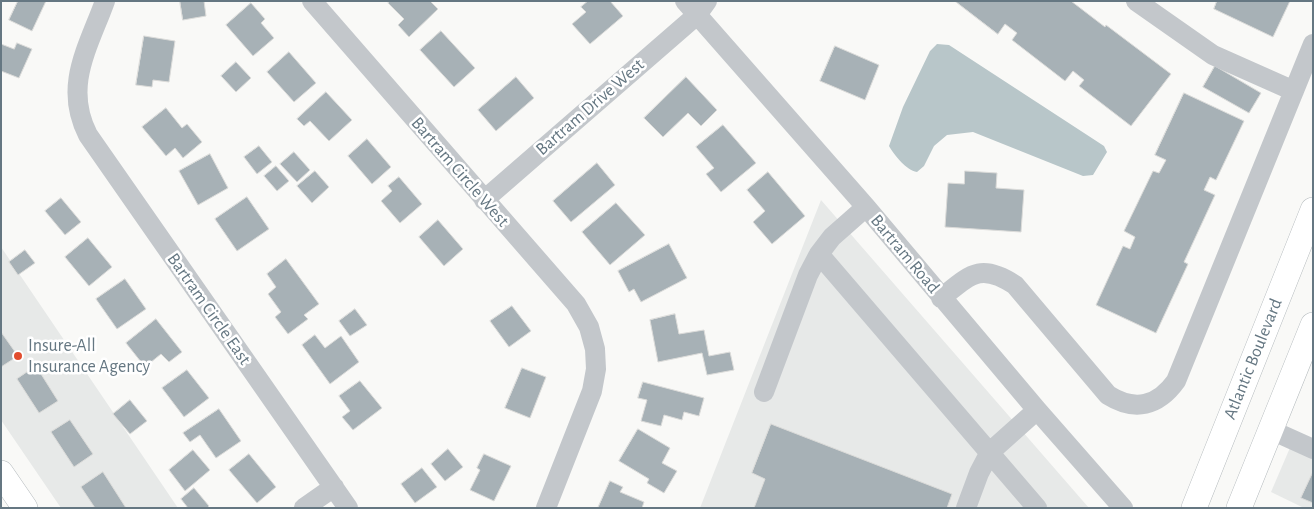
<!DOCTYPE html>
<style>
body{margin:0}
#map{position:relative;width:1314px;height:509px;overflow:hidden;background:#f9f9f7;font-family:"Alegreya Sans",sans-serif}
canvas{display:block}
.frame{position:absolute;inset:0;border:2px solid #657782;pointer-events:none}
</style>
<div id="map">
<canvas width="1314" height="509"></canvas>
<div class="frame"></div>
</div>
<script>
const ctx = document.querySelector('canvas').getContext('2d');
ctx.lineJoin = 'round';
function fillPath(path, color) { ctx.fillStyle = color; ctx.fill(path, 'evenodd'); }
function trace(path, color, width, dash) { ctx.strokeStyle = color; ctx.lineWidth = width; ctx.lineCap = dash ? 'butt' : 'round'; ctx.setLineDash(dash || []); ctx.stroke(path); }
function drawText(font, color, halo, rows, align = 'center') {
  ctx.font = font + ' "Alegreya Sans",sans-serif'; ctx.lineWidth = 5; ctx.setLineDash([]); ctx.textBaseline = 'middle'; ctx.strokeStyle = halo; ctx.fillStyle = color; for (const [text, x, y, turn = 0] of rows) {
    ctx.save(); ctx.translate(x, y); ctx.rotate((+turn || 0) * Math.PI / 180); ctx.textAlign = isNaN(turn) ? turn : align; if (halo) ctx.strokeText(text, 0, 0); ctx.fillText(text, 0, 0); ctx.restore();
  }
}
fillPath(new Path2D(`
 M 821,200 L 1089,508 L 700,508 Z
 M 1,247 L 178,508 L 61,508 L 1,420 Z
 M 1292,443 L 1313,454 L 1313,508 L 1304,508 L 1271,492 Z`), '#e7e9e8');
fillPath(new Path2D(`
 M 937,44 L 949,45 L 1104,146 L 1107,152 L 1093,175 L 1083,176 L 973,132 L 947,135 L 934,146 L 924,166 L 917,172 C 906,170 895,156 889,146 L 903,107 L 930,51 Z`), '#b8c6c9');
const building = new Path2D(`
 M 18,1 L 46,1 L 32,31 L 9,20 Z
 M 180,1 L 204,1 L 206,16 L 183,20 Z
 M 390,1 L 430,1 L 438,9 L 409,37 L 398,25 L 404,19 L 388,3 Z
 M 588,1 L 610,1 L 623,16 L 590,44 L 572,24 L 586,12 L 581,7 Z
 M 955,1 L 1071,1 L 1105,27 L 1106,25 L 1171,74 L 1131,126 L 1079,86 L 1084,80 L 1073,71 L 1065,81 L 1012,40 L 1017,33 L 1005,24 L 998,34 Z
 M 1217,1 L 1290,1 L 1273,37 L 1214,9 Z
 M 251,3 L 265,19 L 261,23 L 274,38 L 253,56 L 226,25 Z
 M 441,31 L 475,68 L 454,87 L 420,50 Z
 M 144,36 L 175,41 L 169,82 L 153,80 L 152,87 L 136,85 Z
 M 17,43 L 32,49 L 19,78 L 1,71 L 1,44 L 14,49 Z
 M 835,46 L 879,65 L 865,100 L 820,81 Z
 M 289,52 L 316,83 L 294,102 L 267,72 Z
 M 236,62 L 251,78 L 236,92 L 221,76 Z
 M 1215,66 L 1261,93 L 1249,113 L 1203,87 Z
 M 516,77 L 534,98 L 496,131 L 478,110 Z
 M 686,77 L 717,110 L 701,126 L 688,113 L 663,137 L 644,118 Z
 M 326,92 L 352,120 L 329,141 L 310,121 L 304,126 L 297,119 Z
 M 1184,93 L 1244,121 L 1216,180 L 1210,177 L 1204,190 L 1215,195 L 1184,262 L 1188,264 L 1156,333 L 1096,305 L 1123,246 L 1130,249 L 1135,237 L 1124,231 L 1153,171 L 1159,173 L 1166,160 L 1155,155 Z
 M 166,108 L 182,128 L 187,124 L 202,142 L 183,158 L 175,148 L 166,156 L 142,127 Z
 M 723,125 L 756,163 L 721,192 L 706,174 L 714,168 L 696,147 Z
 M 367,139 L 391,167 L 372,184 L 348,156 Z
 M 259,146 L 272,162 L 257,174 L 244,157 Z
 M 294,152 L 310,170 L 297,182 L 280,164 Z
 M 210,154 L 228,188 L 198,205 L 179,171 Z
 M 597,163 L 615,185 L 571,222 L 553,201 Z
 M 276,166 L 289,181 L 277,191 L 264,176 Z
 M 315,171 L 329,187 L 312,203 L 297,186 Z
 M 965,171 L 997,173 L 996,188 L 1024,190 L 1021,232 L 945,227 L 948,183 L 964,184 Z
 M 768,172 L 805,216 L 772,244 L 753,222 L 765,211 L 747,190 Z
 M 399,177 L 422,204 L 400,223 L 381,201 L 392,191 L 388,186 Z
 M 247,197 L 269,229 L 237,251 L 215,219 Z
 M 61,198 L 81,222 L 65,235 L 45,211 Z
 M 616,203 L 645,235 L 610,265 L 582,232 Z
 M 438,220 L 463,249 L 444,266 L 419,237 Z
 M 88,238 L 112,267 L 89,286 L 65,257 Z
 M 669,244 L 687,278 L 641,302 L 634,289 L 629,292 L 618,271 Z
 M 25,250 L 35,263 L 18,275 L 9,262 Z
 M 286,259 L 319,304 L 304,315 L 308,319 L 288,334 L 275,317 L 281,312 L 268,294 L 276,287 L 267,274 Z
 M 125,279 L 146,309 L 117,329 L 96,299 Z
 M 512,306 L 531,331 L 509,347 L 490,321 Z
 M 355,309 L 367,325 L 350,336 L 339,321 Z
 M 675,314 L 679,334 L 704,330 L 709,356 L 730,352 L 734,370 L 707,375 L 702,353 L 658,362 L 650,320 Z
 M 156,319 L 182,352 L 169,362 L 161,354 L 145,367 L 126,343 Z
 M 1,332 L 18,356 L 1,367 Z
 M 315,335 L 325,348 L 341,336 L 359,362 L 330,384 L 302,345 Z
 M 36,366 L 58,401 L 39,413 L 17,379 Z
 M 522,368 L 546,377 L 530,418 L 505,408 Z
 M 187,370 L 209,398 L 184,417 L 162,388 Z
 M 360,381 L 382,408 L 353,430 L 342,417 L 350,411 L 339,396 Z
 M 643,382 L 704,398 L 699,416 L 684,412 L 682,420 L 664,415 L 661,426 L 641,421 L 647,400 L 638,398 Z
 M 130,400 L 147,421 L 130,434 L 113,414 Z
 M 219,409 L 241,441 L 216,458 L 200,435 L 190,442 L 183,433 Z
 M 70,420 L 93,454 L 74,467 L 51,432 Z
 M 771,424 L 952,494 L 947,508 L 754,508 L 765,479 L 752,473 Z
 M 638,429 L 670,448 L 662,463 L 677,471 L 664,493 L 647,483 L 649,479 L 619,461 Z
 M 448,449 L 463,467 L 445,481 L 431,464 Z
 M 193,450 L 210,470 L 185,491 L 169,470 Z
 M 249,454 L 276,487 L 257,503 L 229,470 Z
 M 484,454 L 511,466 L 494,501 L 470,490 L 480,470 L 477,468 Z
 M 422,468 L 437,487 L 415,503 L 401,484 Z
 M 103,472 L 126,508 L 95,508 L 81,487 Z
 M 1313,472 L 1313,503 L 1301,498 Z
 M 610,481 L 623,487 L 620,492 L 644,502 L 642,508 L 598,508 Z
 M 194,488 L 209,506 L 207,508 L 188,508 L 181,499 Z`);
fillPath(building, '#a7b1b6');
trace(building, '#dbdbd9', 1);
const major = new Path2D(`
 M 1,473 L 25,508
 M 1194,508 L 1313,210
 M 1239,508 L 1313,325`);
trace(major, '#b4babd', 26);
trace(new Path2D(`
 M 105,1 C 88,48 63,86 88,135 L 348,508
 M 312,1 L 576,304 L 589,327 L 595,349 L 596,369 L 592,391 L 546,508
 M 685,1 L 866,207 L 1037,410 L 1123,508
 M 1136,1 L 1213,55 L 1294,91
 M 484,200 L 697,15 L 707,1
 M 819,254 L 1037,508
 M 941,298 C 970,275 980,262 1015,285 L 1108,395 C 1135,412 1158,406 1176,381 L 1313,44
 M 764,392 L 808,275 L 819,254 L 832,237 L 866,207
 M 1271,430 L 1313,449
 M 304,508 L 334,487
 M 966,508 L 979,473 L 990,452 L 1037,410`), '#c3c7cb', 20);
trace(major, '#fff', 25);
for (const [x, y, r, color] of [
 [18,356,5,"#e14d2f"]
]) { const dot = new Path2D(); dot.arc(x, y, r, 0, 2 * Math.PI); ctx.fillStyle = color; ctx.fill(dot); trace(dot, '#fff', 2); }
drawText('18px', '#657782', '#fff', [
 ["Bartram Drive West",590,107,-41],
 ["Bartram Circle West",460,172,49],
 ["Bartram Road",905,254,50],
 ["Bartram Circle East",209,309,55],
 ["Atlantic Boulevard",1253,359,-68]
]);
drawText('18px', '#657782', '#fff', [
 ["Insure-All",28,346],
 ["Insurance Agency",28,367]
], 'left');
</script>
